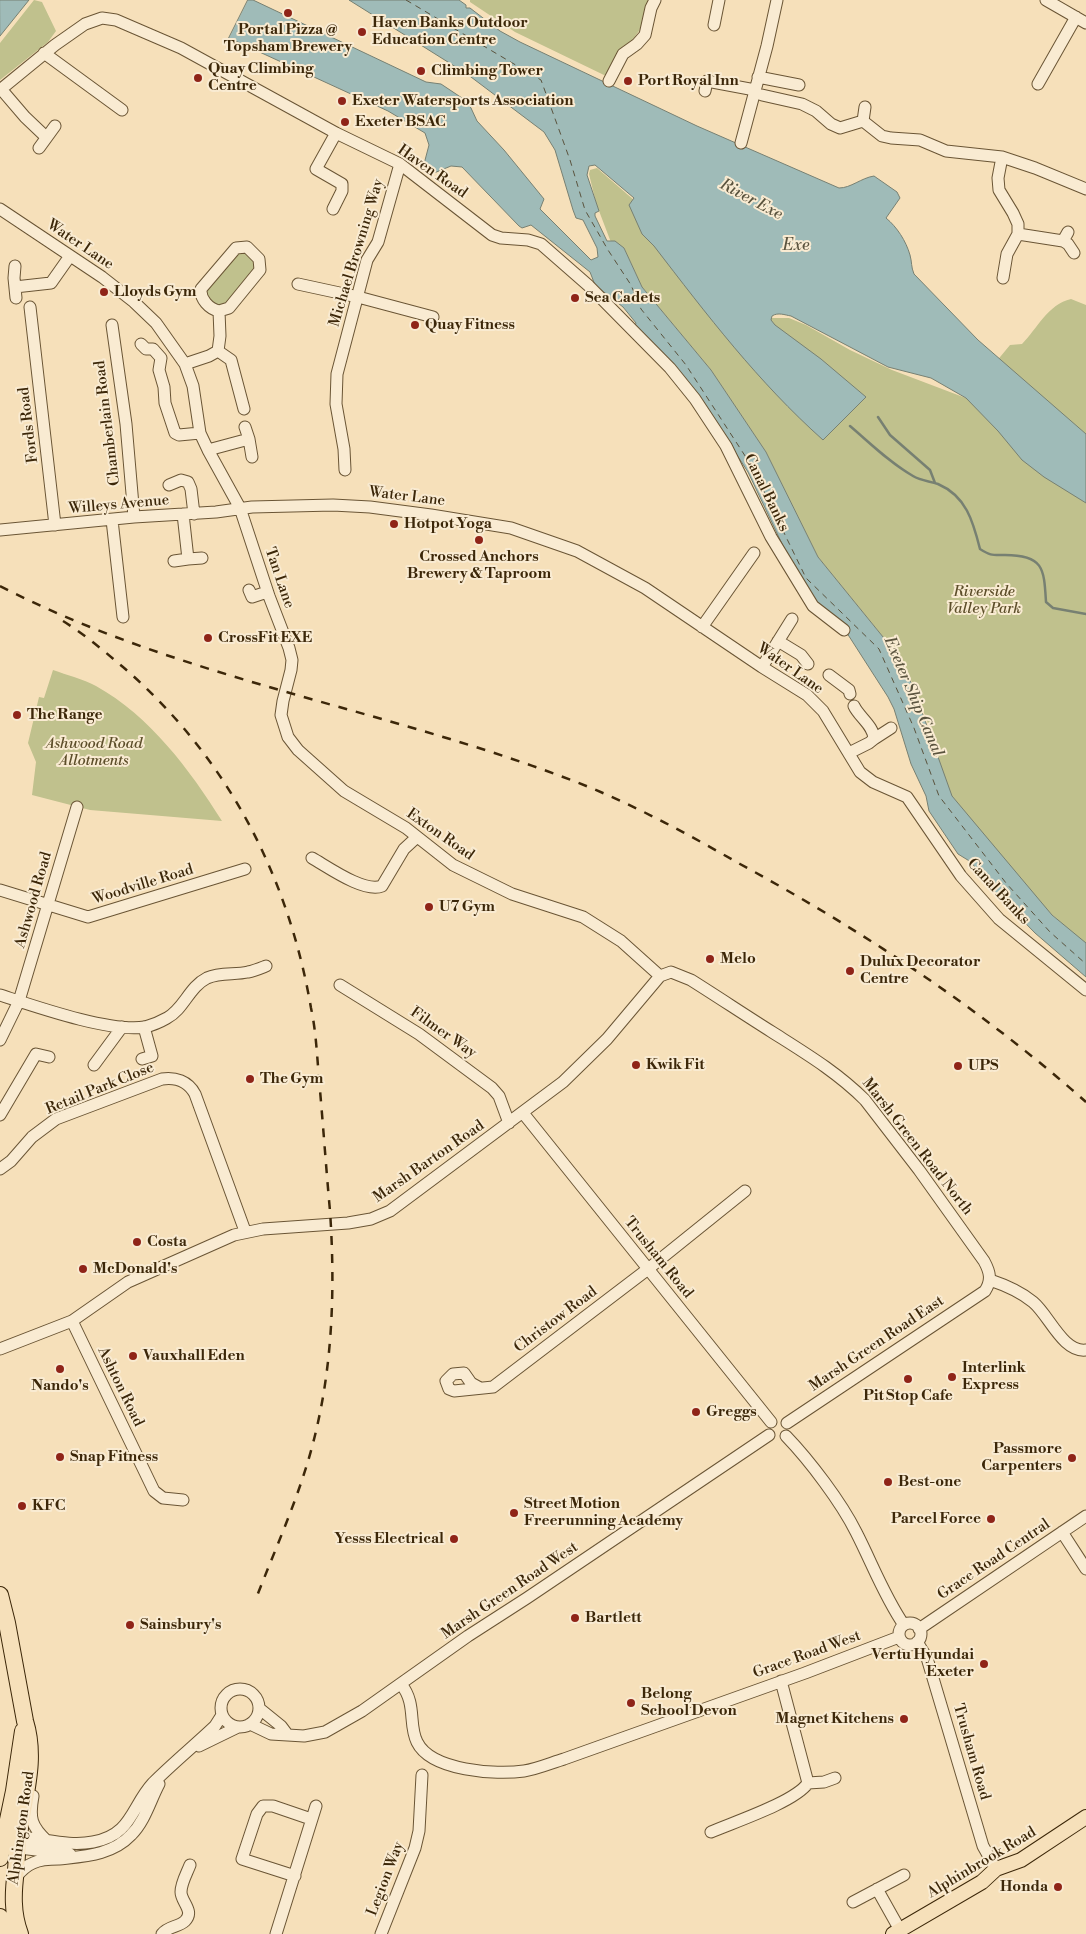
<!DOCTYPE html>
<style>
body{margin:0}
canvas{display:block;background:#f6e0ba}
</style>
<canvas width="1086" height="1934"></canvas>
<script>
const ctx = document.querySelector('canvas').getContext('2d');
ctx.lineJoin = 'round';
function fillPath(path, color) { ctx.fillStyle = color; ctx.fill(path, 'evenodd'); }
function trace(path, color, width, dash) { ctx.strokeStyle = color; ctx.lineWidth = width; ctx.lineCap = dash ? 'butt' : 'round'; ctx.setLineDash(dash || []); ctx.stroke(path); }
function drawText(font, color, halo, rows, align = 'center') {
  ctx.font = font + ' "Libre Bodoni",serif'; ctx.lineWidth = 4; ctx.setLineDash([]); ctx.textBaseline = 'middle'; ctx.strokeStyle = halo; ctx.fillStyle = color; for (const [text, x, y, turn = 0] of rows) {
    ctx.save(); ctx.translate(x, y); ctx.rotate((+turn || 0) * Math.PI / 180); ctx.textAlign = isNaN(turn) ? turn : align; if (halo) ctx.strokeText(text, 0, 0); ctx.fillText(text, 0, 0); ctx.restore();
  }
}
fillPath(new Path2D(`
 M 34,0 L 42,2 L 56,31 L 48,42 L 0,80 L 0,43 Z
 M 470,0 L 652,0 L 639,31 L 606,76 L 515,32 L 470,2 Z
 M 597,168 L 770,318 L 789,318 L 806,325 L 850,350 L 892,370 L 971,400 L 1086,502 L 1086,946 L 1019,884 L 950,794 L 935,752 L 929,726 L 914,686 L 903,665 L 892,648 L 818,557 L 766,452 L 711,370 L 642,287 L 624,248 L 612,245 L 596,203 L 589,174 L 590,170 Z
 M 246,251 L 256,263 L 254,271 L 225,305 L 217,306 L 212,304 L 206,293 L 210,284 L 237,253 Z
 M 1071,299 L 1086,305 L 1086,434 L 1033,391 L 991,368 L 1010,345 L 1022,344 C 1037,329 1048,304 1071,299 Z
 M 53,670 C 67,675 83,679 96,686 C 150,716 190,770 222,821 L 90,810 L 32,795 L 36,762 L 28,743 L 39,697 L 44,698 Z`), '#c0c18d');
const water = new Path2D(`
 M 0,0 L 29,0 L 0,36 Z
 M 248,0 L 253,0 L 426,82 L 441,84 L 465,100 L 471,108 L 477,121 L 504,150 L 544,199 L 540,209 L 591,260 L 598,257 L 597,248 L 583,220 L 576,218 L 573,210 L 555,150 L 544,132 L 467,74 L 349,0 L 459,0 L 466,5 L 466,8 L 470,8 L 500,31 L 520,42 L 697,126 L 839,188 C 851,188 861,178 874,176 L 897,192 L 900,198 L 886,218 C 897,227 906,241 910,255 C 912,262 911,267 914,274 L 978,340 L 1086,434 L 1086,503 L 1044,477 L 1022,460 L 998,431 L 966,398 L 931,378 L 888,367 L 791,316 C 785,315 778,312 772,316 L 771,320 L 775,325 L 821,359 L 866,397 L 823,440 C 758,382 707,315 654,246 L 642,234 L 629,205 L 634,198 L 595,165 L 589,166 L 587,175 L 599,211 L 595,213 L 595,216 L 607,241 L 615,241 L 624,248 L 642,287 L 711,370 L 766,452 L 818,557 L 892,648 L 912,684 L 952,796 L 1052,915 L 1086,943 L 1086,977 L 1035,933 L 993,890 L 971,862 L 958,854 L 929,811 L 926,796 L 911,764 L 894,709 L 888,697 L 845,630 L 814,604 L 785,550 L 748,472 L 698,395 L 635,326 L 636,323 L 623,307 L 595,285 L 590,272 L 531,225 L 522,228 L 519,226 L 462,167 L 451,166 L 434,173 L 424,164 L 429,145 L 425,133 L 388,111 L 229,38 Z`);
fillPath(water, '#9fbbb8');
trace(water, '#778072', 1);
trace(new Path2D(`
 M 878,417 L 890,435 L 930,470 L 935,483
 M 850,426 C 870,443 890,463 913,476 C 921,481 930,481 938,484 C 966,496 973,521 980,549 C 991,556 992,555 1005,555 C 1044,555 1044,569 1046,602 L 1053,608 L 1086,614`), '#778072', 2.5);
trace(new Path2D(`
 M 406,0 L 541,80 L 570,160 L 585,210 L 608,250 L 631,285 L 641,309 L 686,365 L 751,465 L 806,578 L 879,649 L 914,728 L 939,796 L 1006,883 L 1050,932 L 1086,964`), '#5a533e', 1, [6, 5]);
const minor = new Path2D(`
 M 1046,0 L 1086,23
 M 714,25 L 719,0
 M 44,53 L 122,110
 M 758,77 L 799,85
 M 609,81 L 623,54 L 637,44 L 645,35 L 651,8 L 655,0
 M 1038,84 L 1076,17
 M 1,89 L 25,117 L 46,137
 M 0,90 L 55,45 L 85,24 L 102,18 L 116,20 L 181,48 L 336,133 L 400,164 L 492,235 L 501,238 L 528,240 L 541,244 L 589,286 L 670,368 L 695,399 L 726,446 L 771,537 L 813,606 L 844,630
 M 705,91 L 707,81 L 755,90
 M 762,95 L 802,104 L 816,111 L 831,124 L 840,128 L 863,121
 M 865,107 L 863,121 L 882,136 L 891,138 L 920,140 L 946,151 L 1002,157
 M 741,143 L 767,46 L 777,0
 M 39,148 L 55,126
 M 0,209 L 102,277 L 134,302 L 156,323 L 185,364 L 193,386 L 200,433 L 208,450 L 240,508 L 269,596 L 289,648 L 292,660 L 291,670 L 283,701 L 281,715 L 288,737 L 298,750 L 344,791 L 406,828 L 453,865 L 512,894 L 583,917 L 621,941 L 660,976
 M 333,209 L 342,191 L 342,184 L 316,169 L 336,133
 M 1018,234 L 1063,241 L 1068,232
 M 1063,241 L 1068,244 L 1074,253
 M 15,266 L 14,278 L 16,298
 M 1003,278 L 1007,254 L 1018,234 L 1018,224 L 1013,213 L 999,190 L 998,178 L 1002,157 L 1035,168 L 1086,189
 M 298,284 L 358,297 L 433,317
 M 15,287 L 51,283 L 70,256
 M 30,307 L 55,525
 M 112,325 L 126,424 L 134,517
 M 141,344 L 146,349 L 153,349 L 161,358 L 159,370 L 164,387 L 165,403 L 175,433 L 179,435 L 200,433
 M 218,351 L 220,336 L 219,311 C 209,309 200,299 201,289 L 236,248 L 247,247 L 259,259 L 260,270 L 229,308 L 219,311
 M 185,364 L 209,356 L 218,351 L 231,360 L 244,409
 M 249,439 L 252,457
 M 208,450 L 249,439 L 245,427
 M 345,470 L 344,449 L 336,404 L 337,374 L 367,260 L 378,242 L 400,164
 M 169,485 L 181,480 L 188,482 L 191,489 L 194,514
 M 112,520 L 123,617
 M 0,530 L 134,517 L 216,512 L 252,507 L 333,505 L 370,507 L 431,515 L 511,528 L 577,551 L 645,588 L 762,667 L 807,695 L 823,711 L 860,772 L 873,782 L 907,797 L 961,876 L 999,919 L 1086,990
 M 188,559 L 202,558
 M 174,561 L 188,559 L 183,514
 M 249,590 L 252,597 L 267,592
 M 702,627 L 754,553
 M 778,641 L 801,655 L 808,664
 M 762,667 L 792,619
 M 829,675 L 849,690 L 850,694
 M 874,739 L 891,728
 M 849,753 L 869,743 L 874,739 C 874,726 859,717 854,706
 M 312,858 C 328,867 364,893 382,886 L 404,849 L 417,837
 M 0,890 L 88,917 L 245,869
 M 340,985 L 419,1034 L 492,1088 L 499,1096 L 509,1123
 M 0,995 C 34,1006 111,1033 145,1027 C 153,1025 160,1022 167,1018 C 184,1009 189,987 207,978 C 220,972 235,975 248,972 C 254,971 261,968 266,966
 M 0,1040 L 19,1001 L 77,807
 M 142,1059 L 152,1056 L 144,1027
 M 94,1065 L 122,1027
 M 523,1113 L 771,1422
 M 0,1115 L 36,1054 L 49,1057
 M 0,1169 L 11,1161 L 32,1137 L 56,1119 L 162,1079 C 175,1077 188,1081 195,1094 L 245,1231
 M 990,1280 C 1005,1285 1021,1292 1033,1302 C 1049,1315 1063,1353 1086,1350
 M 72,1321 L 154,1491 L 163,1498 L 183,1500
 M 0,1349 L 72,1321 L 128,1282 L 234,1235 L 263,1229 L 348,1223 L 371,1219 L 390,1211 L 563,1082 L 607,1039 L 660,976 L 671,972 L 691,980 C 718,997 745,1015 772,1032 C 805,1053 837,1072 865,1100 L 919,1170 L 984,1261 C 990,1272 992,1280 985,1291 L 787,1423
 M 480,1388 L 471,1383 L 464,1373 L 453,1374 L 446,1381 L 449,1389 L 454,1391 L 493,1387 L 648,1269 L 745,1191
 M 786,1436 C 810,1461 841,1502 856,1532 C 872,1563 884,1596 904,1625
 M 1062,1532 L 1086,1569
 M899 1634a11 11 0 1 1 22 0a11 11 0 1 1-22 0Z
 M 919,1629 L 1086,1516
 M 917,1642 L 927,1658 L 983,1846 L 996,1869
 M 401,1684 C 417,1704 408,1724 417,1742 C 431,1771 496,1775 524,1771 C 537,1769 551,1763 564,1759 L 805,1673 L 899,1637
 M221 1708a19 19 0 1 1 38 0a19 19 0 1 1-38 0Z
 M 260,1709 L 281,1726 L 287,1734
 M 250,1724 L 271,1734 L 304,1736 L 325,1732 L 362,1711 L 468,1636 L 527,1598 L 769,1435
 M 199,1746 L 238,1727
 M 808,1783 L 824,1782 L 835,1778
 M 33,1796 C 29,1818 31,1826 47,1841
 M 711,1832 C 734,1822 795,1802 808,1783 L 781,1681
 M 13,1837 C 40,1837 66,1847 93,1842 C 132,1835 131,1807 153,1783 C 173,1763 195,1745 215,1726 L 222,1715
 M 11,1847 L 70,1854
 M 295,1876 L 242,1859 L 257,1814 L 263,1806 L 273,1806 L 311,1819
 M 15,1878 C 20,1872 25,1866 33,1863 C 41,1859 51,1859 59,1859 C 85,1856 112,1855 131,1835 C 145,1821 150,1801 159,1784
 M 877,1889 L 900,1930
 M 853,1902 L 904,1875
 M 162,1934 C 168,1926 179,1927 185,1921 C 195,1911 181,1902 181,1892 C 181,1883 187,1873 190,1865
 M 276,1934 L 316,1806
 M 381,1934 L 415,1848 L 419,1831 L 422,1775`);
const major = new Path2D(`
 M 893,1934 L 982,1882 L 996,1869 L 1021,1860 L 1086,1817`);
const highway = new Path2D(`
 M 0,1595 L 7,1623 L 25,1721 C 37,1760 24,1796 19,1835 C 17,1846 17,1858 16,1870 C 13,1892 12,1913 20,1934
 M 0,1858 L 14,1791 L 23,1731
 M 0,1917 L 5,1934`);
trace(minor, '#6a5535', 13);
trace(major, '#3c2709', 16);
trace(highway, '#3c2709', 18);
trace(minor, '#f9ebd2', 11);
trace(major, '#f6e0ba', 14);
trace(highway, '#f6e0ba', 16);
trace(new Path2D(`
 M 0,586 C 180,679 383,708 571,780 C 629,802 686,833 740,864 C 863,931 981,1009 1086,1102
 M 63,621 C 84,634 104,651 123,667 C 226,756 288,874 311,1008 C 316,1031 317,1055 319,1079 C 323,1123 326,1167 330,1211 C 335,1284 333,1360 316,1431 C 303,1488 278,1542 257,1596`), '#3c2709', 2.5, [9, 9]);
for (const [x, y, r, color] of [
 [288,13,5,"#8f2418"],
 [362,32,5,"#8f2418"],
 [421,71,5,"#8f2418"],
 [198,78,5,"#8f2418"],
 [628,81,5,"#8f2418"],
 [342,101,5,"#8f2418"],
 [345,122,5,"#8f2418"],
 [104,292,5,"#8f2418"],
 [575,298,5,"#8f2418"],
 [415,325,5,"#8f2418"],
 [394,524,5,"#8f2418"],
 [479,540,5,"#8f2418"],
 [208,638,5,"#8f2418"],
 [17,715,5,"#8f2418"],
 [429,907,5,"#8f2418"],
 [710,959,5,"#8f2418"],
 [850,971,5,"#8f2418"],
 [636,1065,5,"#8f2418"],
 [958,1066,5,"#8f2418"],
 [250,1079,5,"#8f2418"],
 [137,1242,5,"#8f2418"],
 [83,1269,5,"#8f2418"],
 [133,1356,5,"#8f2418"],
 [60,1369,5,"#8f2418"],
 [952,1377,5,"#8f2418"],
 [908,1379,5,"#8f2418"],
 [696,1412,5,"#8f2418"],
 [60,1457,5,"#8f2418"],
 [1072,1458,5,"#8f2418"],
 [888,1482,5,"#8f2418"],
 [22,1506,5,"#8f2418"],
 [514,1513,5,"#8f2418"],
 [991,1519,5,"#8f2418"],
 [454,1539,5,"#8f2418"],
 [575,1618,5,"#8f2418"],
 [130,1625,5,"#8f2418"],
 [984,1664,5,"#8f2418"],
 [631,1703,5,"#8f2418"],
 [904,1719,5,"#8f2418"],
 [1058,1887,5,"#8f2418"]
]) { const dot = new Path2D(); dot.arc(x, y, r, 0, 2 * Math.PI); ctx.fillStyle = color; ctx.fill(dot); trace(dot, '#f9ebd2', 2); }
drawText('bold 15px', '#3c2709', '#f9ebd2', [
 ["Haven Banks Outdoor",372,23],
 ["Education Centre",372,40],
 ["Portal Pizza @",288,30,"center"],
 ["Topsham Brewery",288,47,"center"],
 ["Quay Climbing",208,69],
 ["Centre",208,86],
 ["Climbing Tower",431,71],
 ["Port Royal Inn",638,81],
 ["Exeter Watersports Association",352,101],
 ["Exeter BSAC",355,122],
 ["Lloyds Gym",114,292],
 ["Sea Cadets",585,298],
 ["Quay Fitness",425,325],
 ["Hotpot Yoga",404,524],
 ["Crossed Anchors",479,557,"center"],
 ["Brewery & Taproom",479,574,"center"],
 ["CrossFit EXE",218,638],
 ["The Range",27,715],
 ["U7 Gym",439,907],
 ["Melo",720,959],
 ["Dulux Decorator",860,962],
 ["Centre",860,979],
 ["Kwik Fit",646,1065],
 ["UPS",968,1066],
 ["The Gym",260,1079],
 ["Costa",147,1242],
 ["McDonald's",93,1269],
 ["Vauxhall Eden",143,1356],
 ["Interlink",962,1368],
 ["Express",962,1385],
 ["Nando's",60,1386,"center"],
 ["Pit Stop Cafe",908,1396,"center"],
 ["Greggs",706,1412],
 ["Passmore",1062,1449,"right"],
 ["Carpenters",1062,1466,"right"],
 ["Snap Fitness",70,1457],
 ["Best-one",898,1482],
 ["Street Motion",524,1504],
 ["Freerunning Academy",524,1521],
 ["KFC",32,1506],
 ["Parcel Force",981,1519,"right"],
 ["Yesss Electrical",444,1539,"right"],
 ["Bartlett",585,1618],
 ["Sainsbury's",140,1625],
 ["Vertu Hyundai",974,1655,"right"],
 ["Exeter",974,1672,"right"],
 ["Belong",641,1694],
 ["School Devon",641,1711],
 ["Magnet Kitchens",894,1719,"right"],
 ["Honda",1048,1887,"right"]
], 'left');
drawText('15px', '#3c2709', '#f9ebd2', [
 ["Haven Road",432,172,35],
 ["Water Lane",80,245,34],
 ["Michael Browning Way",357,253,-73],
 ["Chamberlain Road",108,423,-97],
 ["Fords Road",29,425,-97],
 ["Canal Banks",766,493,64],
 ["Water Lane",407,497,7],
 ["Willeys Avenue",119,505,-5],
 ["Tan Lane",279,578,71],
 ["Water Lane",790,669,35],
 ["Exton Road",440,835,35],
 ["Woodville Road",143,885,-17],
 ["Canal Banks",998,892,47],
 ["Ashwood Road",34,900,-74],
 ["Filmer Way",443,1033,35],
 ["Retail Park Close",100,1089,-22],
 ["Marsh Green Road North",917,1147,52],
 ["Marsh Barton Road",429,1162,-35],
 ["Trusham Road",658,1258,51],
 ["Christow Road",556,1320,-37],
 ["Marsh Green Road East",877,1344,-34],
 ["Ashton Road",120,1387,64],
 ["Grace Road Central",994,1560,-34],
 ["Marsh Green Road West",510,1591,-34],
 ["Grace Road West",807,1655,-20],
 ["Trusham Road",971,1752,74],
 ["Alphington Road",22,1828,-82],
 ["Alphinbrook Road",982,1863,-31],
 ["Legion Way",386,1879,-69]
]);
drawText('italic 15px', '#5d4e2a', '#f9ebd2', [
 ["Riverside",984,592],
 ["Valley Park",984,609],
 ["Ashwood Road",94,744],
 ["Allotments",94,761]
]);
drawText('italic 16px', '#5a533e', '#f9ebd2', [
 ["River Exe",751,200,28],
 ["Exe",796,246],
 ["Exeter Ship Canal",913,697,67]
]);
</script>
